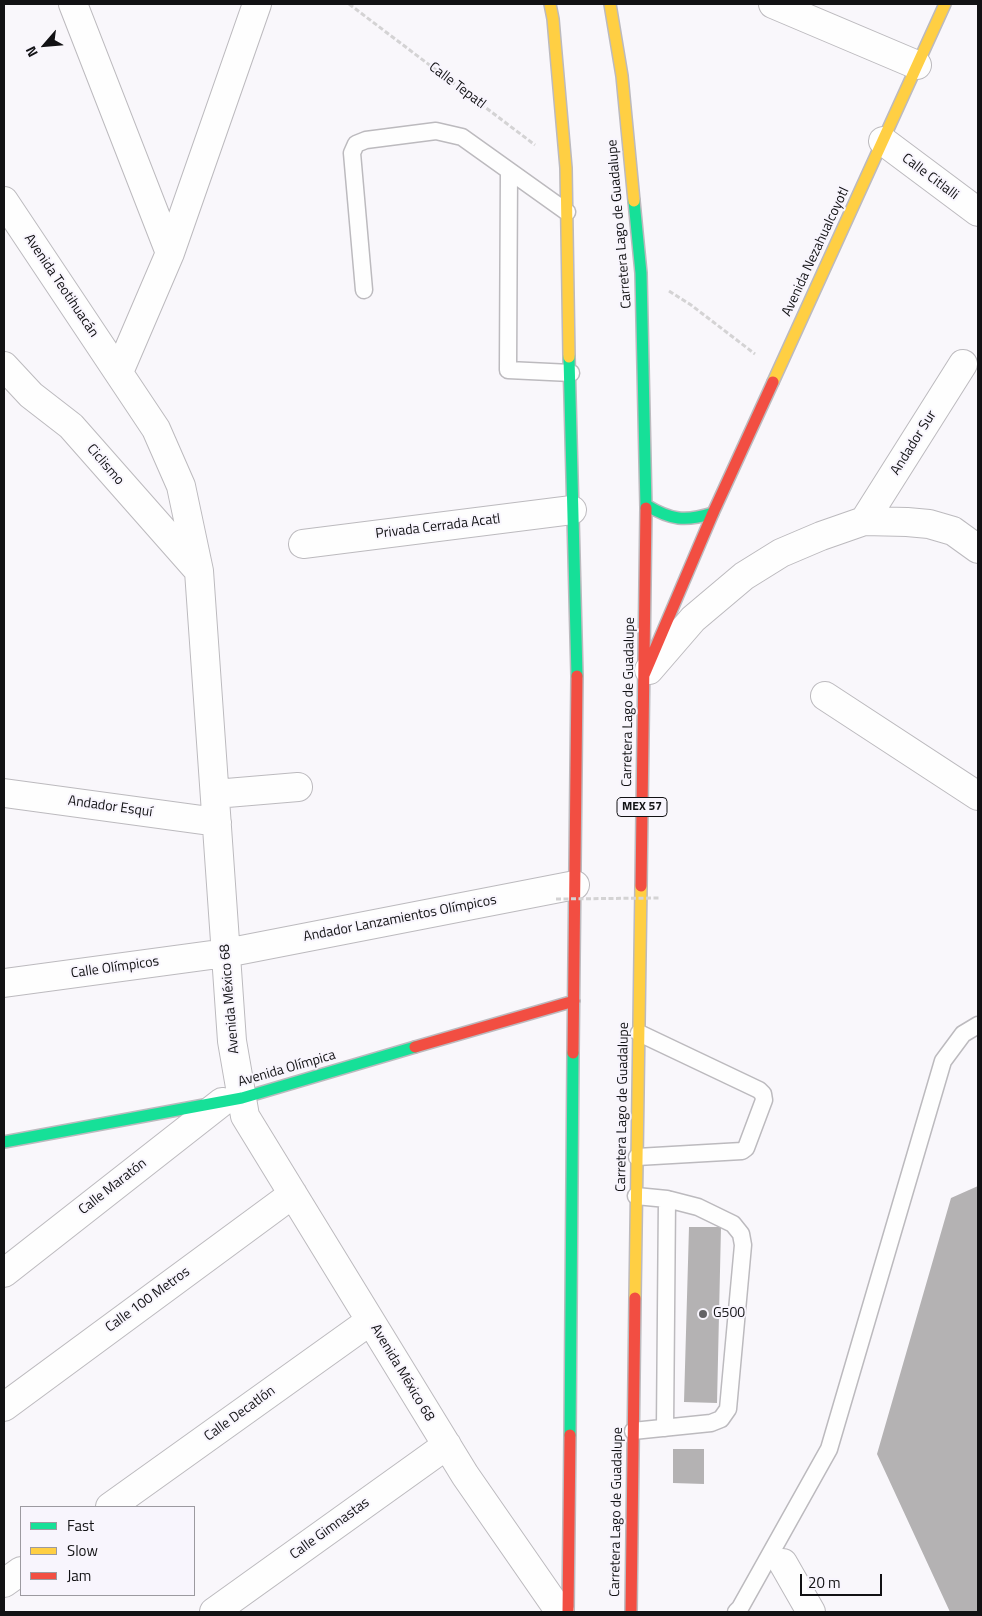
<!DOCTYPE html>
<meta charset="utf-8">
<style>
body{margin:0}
#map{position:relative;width:982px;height:1616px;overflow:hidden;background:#f9f7fb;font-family:"Titillium Web",sans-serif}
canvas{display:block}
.frame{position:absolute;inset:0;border:5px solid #121214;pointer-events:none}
.legend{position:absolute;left:20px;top:1506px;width:175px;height:90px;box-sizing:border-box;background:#f8f5fd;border:1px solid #9c9aa0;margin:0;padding:6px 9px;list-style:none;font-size:15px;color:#121214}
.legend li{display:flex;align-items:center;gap:10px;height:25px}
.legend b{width:25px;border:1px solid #9c9aa0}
.north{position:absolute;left:20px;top:20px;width:50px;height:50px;-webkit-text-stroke:4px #f8f5fd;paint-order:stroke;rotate:243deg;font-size:14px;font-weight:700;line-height:20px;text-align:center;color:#121214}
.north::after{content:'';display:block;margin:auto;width:18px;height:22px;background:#121214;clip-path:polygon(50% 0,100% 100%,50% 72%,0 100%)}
.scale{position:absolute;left:800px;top:1574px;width:82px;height:22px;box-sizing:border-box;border:2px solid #121214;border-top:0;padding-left:6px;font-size:15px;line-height:18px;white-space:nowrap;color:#121214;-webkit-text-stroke:4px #f8f5fd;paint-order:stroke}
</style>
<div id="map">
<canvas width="982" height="1616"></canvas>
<div class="frame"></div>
<ul class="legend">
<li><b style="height:6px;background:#16e098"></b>Fast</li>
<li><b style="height:6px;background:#ffcf43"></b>Slow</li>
<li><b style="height:6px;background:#f24e42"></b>Jam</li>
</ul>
<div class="north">N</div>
<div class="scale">20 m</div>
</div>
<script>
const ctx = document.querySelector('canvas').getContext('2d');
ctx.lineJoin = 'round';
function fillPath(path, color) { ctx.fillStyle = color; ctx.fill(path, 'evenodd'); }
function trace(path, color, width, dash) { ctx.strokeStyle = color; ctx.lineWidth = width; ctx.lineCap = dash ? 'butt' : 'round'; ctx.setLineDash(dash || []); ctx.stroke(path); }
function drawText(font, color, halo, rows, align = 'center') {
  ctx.font = font + ' "Titillium Web",sans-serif'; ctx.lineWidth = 4; ctx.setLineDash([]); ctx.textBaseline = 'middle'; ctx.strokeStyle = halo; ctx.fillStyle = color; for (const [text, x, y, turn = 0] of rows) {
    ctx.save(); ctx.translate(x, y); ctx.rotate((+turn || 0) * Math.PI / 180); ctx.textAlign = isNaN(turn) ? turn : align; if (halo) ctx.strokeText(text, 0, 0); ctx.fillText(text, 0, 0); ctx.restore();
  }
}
fillPath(new Path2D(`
 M 978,1186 L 978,1612 L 950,1612 L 877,1454 L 951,1198 Z
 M 689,1227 L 721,1227 L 717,1403 L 684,1402 Z
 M 673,1449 L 704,1449 L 704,1484 L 673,1483 Z`), '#b4b2b3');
const lane = new Path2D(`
 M 509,171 L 508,370 L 571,373
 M 364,290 L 352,153 L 356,144 L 366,140 L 436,131 L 462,137 L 567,212
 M 637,1157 L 742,1151 L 746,1148 L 764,1100 L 763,1094 L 759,1090 L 639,1033
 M 665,1428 L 667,1199
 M 633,1431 L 711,1423 L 721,1419 L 728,1409 L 743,1245 L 741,1234 L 733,1224 L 698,1207 L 667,1199 L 636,1196
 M 736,1612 L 740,1608 L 829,1449 L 943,1061 L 963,1034 L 978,1025`);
const street = new Path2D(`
 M 73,4 L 170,253
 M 773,4 L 917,65
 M 883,141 L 978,212
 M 4,201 L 156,429 L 181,486 L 199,571 L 232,1041 L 245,1116 L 465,1475 L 560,1612
 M 4,366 L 31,395 L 71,426 L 198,570
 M 119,372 L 170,253 L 257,4
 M 864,521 L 963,364
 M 303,544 L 572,510
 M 649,670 L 693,619 L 744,576 L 781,553 L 821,536 L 864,521 L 907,522 L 929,524 L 953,531 L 978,549
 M 825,696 L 978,796
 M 4,793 L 217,822
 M 215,794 L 298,787
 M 4,983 L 226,953 L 575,885
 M 4,1273 L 222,1102
 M 4,1407 L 293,1194
 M 110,1507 L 370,1321
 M 783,1563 L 811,1612
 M 4,1583 L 21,1571
 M 214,1612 L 447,1445`);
const fast = new Path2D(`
 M 634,201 L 641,273 L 646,508
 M 569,357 L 577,676
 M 646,505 C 671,520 685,522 713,513
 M 4,1142 L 242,1098 L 415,1047
 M 570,1435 L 573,1053`);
const slow = new Path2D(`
 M 550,4 L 553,19 L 566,168 L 569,357
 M 610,4 L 622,76 L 634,201
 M 773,382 L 945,4
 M 635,1298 L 641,886`);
const jam = new Path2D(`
 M 644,675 L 713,513 L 773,382
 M 641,886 L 646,508
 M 415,1047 L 574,1001
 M 573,1053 L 577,676
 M 568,1612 L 570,1435
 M 631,1612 L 635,1298`);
trace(lane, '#bcbabe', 19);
trace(street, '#bcbabe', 30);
trace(fast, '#bcbabe', 14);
trace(slow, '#bcbabe', 14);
trace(jam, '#bcbabe', 14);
trace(new Path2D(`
 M 349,4 L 535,145
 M 669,291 L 691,305 L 755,354`), '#d4d3d4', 3, [5, 2.5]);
trace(lane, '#fefefe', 16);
trace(street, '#fefefe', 28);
trace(fast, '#16e098', 11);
trace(slow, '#ffcf43', 11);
trace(jam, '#f24e42', 11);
trace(new Path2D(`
 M 556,899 L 659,898`), '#d4d3d4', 3, [5, 2.5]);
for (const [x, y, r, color] of [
 [703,1314,5,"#636265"]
]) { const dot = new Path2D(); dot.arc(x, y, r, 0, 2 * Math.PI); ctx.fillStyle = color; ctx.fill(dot); trace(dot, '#f8f5fd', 2); }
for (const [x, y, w] of [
 [642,807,50]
]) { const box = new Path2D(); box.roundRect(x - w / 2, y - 9.5, w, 19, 4); ctx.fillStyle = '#f8f5fd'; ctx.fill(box); trace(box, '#121214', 1); }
drawText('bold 12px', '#121214', null, [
 ["MEX 57",642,807]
]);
drawText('14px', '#121214', '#f8f5fd', [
 ["Calle Tepatl",457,86,37],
 ["Calle Citlalli",930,177,37],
 ["Carretera Lago de Guadalupe",620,224,-95],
 ["Avenida Nezahualcoyotl",816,252,-65],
 ["Avenida Teotihuacán",61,286,56],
 ["Andador Sur",914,443,-58],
 ["Ciclismo",105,465,49],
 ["Privada Cerrada Acatl",438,527,-7],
 ["Carretera Lago de Guadalupe",629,702,-89],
 ["Andador Esquí",110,807,8],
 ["Andador Lanzamientos Olímpicos",400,919,-11],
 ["Calle Olímpicos",115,968,-8],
 ["Avenida México 68",230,999,-95],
 ["Avenida Olímpica",287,1069,-16],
 ["Carretera Lago de Guadalupe",623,1107,-89],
 ["Calle Maratón",113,1187,-38],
 ["Calle 100 Metros",148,1300,-36],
 ["Avenida México 68",402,1373,59],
 ["Calle Decatlón",240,1414,-36],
 ["Carretera Lago de Guadalupe",617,1512,-89],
 ["Calle Gimnastas",330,1529,-36]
]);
drawText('14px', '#121214', '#f8f5fd', [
 ["G500",713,1314]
], 'left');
</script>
